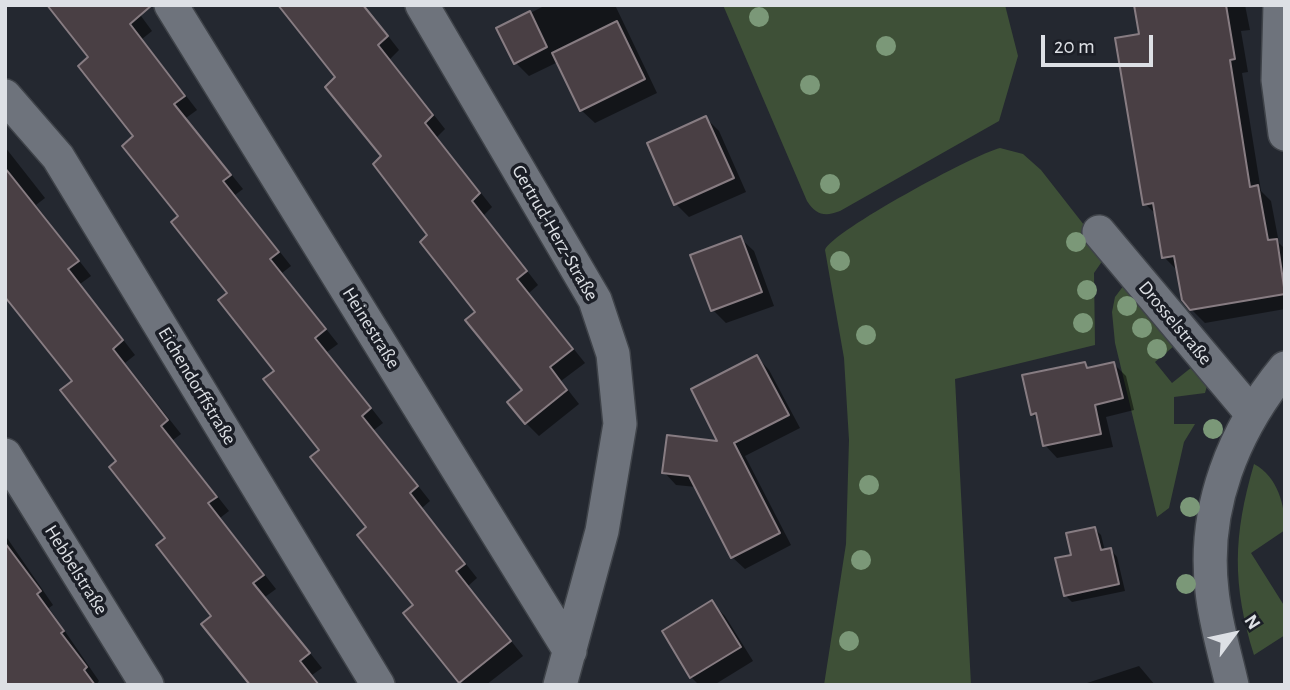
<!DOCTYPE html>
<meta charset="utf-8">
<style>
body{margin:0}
#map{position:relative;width:1290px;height:690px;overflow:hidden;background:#242830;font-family:"Alegreya Sans",sans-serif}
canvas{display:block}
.frame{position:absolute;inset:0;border:7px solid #dde0e5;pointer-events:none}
.north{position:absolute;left:1199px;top:599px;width:70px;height:70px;-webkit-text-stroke:5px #1b1e26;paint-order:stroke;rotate:57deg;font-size:19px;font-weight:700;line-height:28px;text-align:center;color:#dde0e5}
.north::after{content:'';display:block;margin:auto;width:24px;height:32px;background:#dde0e5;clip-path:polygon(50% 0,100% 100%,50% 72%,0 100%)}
.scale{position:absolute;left:1041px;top:35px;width:112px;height:32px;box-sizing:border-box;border:4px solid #dde0e5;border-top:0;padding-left:9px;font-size:21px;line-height:24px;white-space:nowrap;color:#dde0e5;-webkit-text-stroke:5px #1b1e26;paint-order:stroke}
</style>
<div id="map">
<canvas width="1290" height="690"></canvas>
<div class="frame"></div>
<div class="north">N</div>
<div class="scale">20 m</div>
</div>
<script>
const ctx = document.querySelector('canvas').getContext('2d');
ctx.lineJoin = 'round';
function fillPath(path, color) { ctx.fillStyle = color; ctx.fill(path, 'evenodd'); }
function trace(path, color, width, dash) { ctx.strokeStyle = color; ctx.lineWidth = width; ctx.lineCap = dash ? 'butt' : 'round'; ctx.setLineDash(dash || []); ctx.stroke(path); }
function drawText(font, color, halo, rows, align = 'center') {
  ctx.font = font + ' "Alegreya Sans",sans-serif'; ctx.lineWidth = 7; ctx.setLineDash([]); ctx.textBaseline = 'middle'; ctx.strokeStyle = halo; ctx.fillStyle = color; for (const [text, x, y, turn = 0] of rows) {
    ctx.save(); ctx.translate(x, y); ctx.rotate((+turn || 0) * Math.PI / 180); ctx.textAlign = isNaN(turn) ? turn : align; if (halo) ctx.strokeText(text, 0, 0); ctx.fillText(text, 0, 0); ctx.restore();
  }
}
fillPath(new Path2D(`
 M 723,5 L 1005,5 L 1018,56 L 999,121 L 840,211 C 825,217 816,215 807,201 Z
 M 1000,148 L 1023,154 L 1041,170 L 1095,239 L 1103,260 L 1094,273 L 1095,345 L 955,379 L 971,685 L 824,685 L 846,544 L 849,440 L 844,358 L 825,250 C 832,231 975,154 1000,148 Z
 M 1124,285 L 1174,346 L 1155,362 L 1172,383 L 1192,367 L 1207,386 L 1205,393 L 1174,397 L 1174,424 L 1195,424 L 1184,442 L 1169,508 L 1157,517 L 1115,343 L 1112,312 L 1115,297 Z
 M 1254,464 C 1278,477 1285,505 1285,530 L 1251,553 L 1285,607 L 1285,635 L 1254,655 C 1232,584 1233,536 1254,464 Z`), '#3e5037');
fillPath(new Path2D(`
 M 133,5 L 152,31 L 142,39 L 197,110 L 186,118 L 243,189 L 235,195 L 291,266 L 282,273 L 338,344 L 327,352 L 383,423 L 374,430 L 430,501 L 422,508 L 477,578 L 468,586 L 523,656 L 486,685 L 464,685 L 460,681 L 180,216 L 91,57 Z
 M 285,5 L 364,5 L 399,50 L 390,59 L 445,129 L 437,137 L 492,207 L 484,215 L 538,285 L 529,293 L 585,363 L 561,381 L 579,404 L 539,436 L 526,423 L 524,390 L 338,78 Z
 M 546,5 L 615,5 L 657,93 L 595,123 L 581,110 L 558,62 L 529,76 L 516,63 L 499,29 Z
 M 1136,5 L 1245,5 L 1250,30 L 1241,31 L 1248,72 L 1242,73 L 1261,191 L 1271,201 L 1279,243 L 1285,249 L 1285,309 L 1205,323 L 1191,309 L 1178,271 L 1164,257 L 1157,215 L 1145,204 L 1141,35 Z
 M 706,118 L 719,131 L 746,192 L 689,217 L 676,204 Z
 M 5,147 L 45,198 L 36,205 L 91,276 L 80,284 L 135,355 L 125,363 L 181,434 L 173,440 L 229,511 L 220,518 L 276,589 L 265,597 L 322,668 L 312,675 L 320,685 L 252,685 L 74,382 L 5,272 Z
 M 740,238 L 754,251 L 774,306 L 726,323 L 713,310 Z
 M 757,357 L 769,370 L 800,428 L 745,456 L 791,545 L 745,569 L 732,557 L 696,487 L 676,485 L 664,472 L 720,443 Z
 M 1085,364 L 1090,369 L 1114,364 L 1126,376 L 1134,410 L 1106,417 L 1113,447 L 1057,458 L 1045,445 L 1040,421 L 1032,414 Z
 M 1095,529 L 1101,535 L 1105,551 L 1111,550 L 1117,557 L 1125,591 L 1072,602 L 1065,595 L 1073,557 Z
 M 5,535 L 53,605 L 49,608 L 99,681 L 96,685 L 8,685 L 5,673 Z
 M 712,603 L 725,616 L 753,661 L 714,685 L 699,685 L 691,677 Z
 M 1139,666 L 1155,685 L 1084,685 L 1084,684 Z`), '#0007');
const building = new Path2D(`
 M 47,5 L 152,5 L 130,24 L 185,96 L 174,104 L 231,175 L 223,181 L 279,252 L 270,259 L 326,329 L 315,338 L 371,408 L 362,416 L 418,486 L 410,493 L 465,564 L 456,571 L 511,641 L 459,683 L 403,613 L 413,605 L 357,535 L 366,527 L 310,457 L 319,450 L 263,379 L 274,371 L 218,300 L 227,293 L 171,222 L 178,216 L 122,146 L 133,136 L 78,66 L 88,57 Z
 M 278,5 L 363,5 L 388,36 L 378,45 L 433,115 L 425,123 L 480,193 L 472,201 L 527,271 L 517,279 L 573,349 L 550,367 L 567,390 L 525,424 L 507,402 L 522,390 L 465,320 L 475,312 L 420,242 L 427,235 L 373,164 L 381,156 L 325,87 L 335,77 Z
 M 1134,5 L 1226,5 L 1235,59 L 1230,60 L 1250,187 L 1258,185 L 1268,240 L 1277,239 L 1285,294 L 1190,310 L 1182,300 L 1174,256 L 1162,258 L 1153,203 L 1143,205 L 1115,38 L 1139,34 Z
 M 530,11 L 547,47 L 514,64 L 496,28 Z
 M 617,21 L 645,79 L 580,111 L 552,53 Z
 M 706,116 L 734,178 L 674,205 L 647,143 Z
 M 5,168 L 79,261 L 68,269 L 123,340 L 113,349 L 168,420 L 161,426 L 217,497 L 208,503 L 264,575 L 253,583 L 310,653 L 300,661 L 319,685 L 250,685 L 201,624 L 211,616 L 156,545 L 165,538 L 109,467 L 116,461 L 60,390 L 72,381 L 5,297 Z
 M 741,236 L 762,292 L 711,311 L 690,255 Z
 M 757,355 L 789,415 L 734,443 L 780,533 L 731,558 L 689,476 L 662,473 L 667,435 L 717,441 L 691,389 Z
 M 1085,362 L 1087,368 L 1114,362 L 1123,398 L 1095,405 L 1101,434 L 1043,446 L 1036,413 L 1031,415 L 1022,375 Z
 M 1095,527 L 1101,550 L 1111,548 L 1119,584 L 1064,596 L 1055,558 L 1071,555 L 1066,533 Z
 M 5,543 L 41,591 L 37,594 L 64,631 L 61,633 L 87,667 L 84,670 L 95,685 L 5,685 Z
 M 712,600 L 741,647 L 690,678 L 662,631 Z`);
fillPath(building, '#493f44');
trace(building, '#877c82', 2);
const street = new Path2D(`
 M 171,5 L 570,651
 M 422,5 L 595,300 L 613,354 L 620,424 L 602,531 L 560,685
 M 1280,5 L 1278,80 L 1285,134
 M 5,96 L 58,157 L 378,685
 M 1099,232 L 1252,414
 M 5,455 L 147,685
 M 1232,685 C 1225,654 1215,622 1212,591 C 1202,508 1234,430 1285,368`);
trace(street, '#3f4349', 36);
trace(street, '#6e737c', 33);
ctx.fillStyle = '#7b9878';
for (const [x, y] of [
 [759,17],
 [886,46],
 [810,85],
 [830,184],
 [1076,242],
 [840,261],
 [1087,290],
 [1127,306],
 [1083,323],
 [1142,328],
 [866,335],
 [1157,349],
 [1213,429],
 [869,485],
 [1190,507],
 [861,560],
 [1186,584],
 [849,641]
]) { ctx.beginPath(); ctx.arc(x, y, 10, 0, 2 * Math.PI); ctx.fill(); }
drawText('19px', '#dde0e5', '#1b1e26', [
 ["Gertrud-Herz-Straße",555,233,60],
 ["Drosselstraße",1175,323,50],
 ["Heinestraße",371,328,58],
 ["Eichendorffstraße",197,386,59],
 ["Hebbelstraße",76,570,58]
]);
</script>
